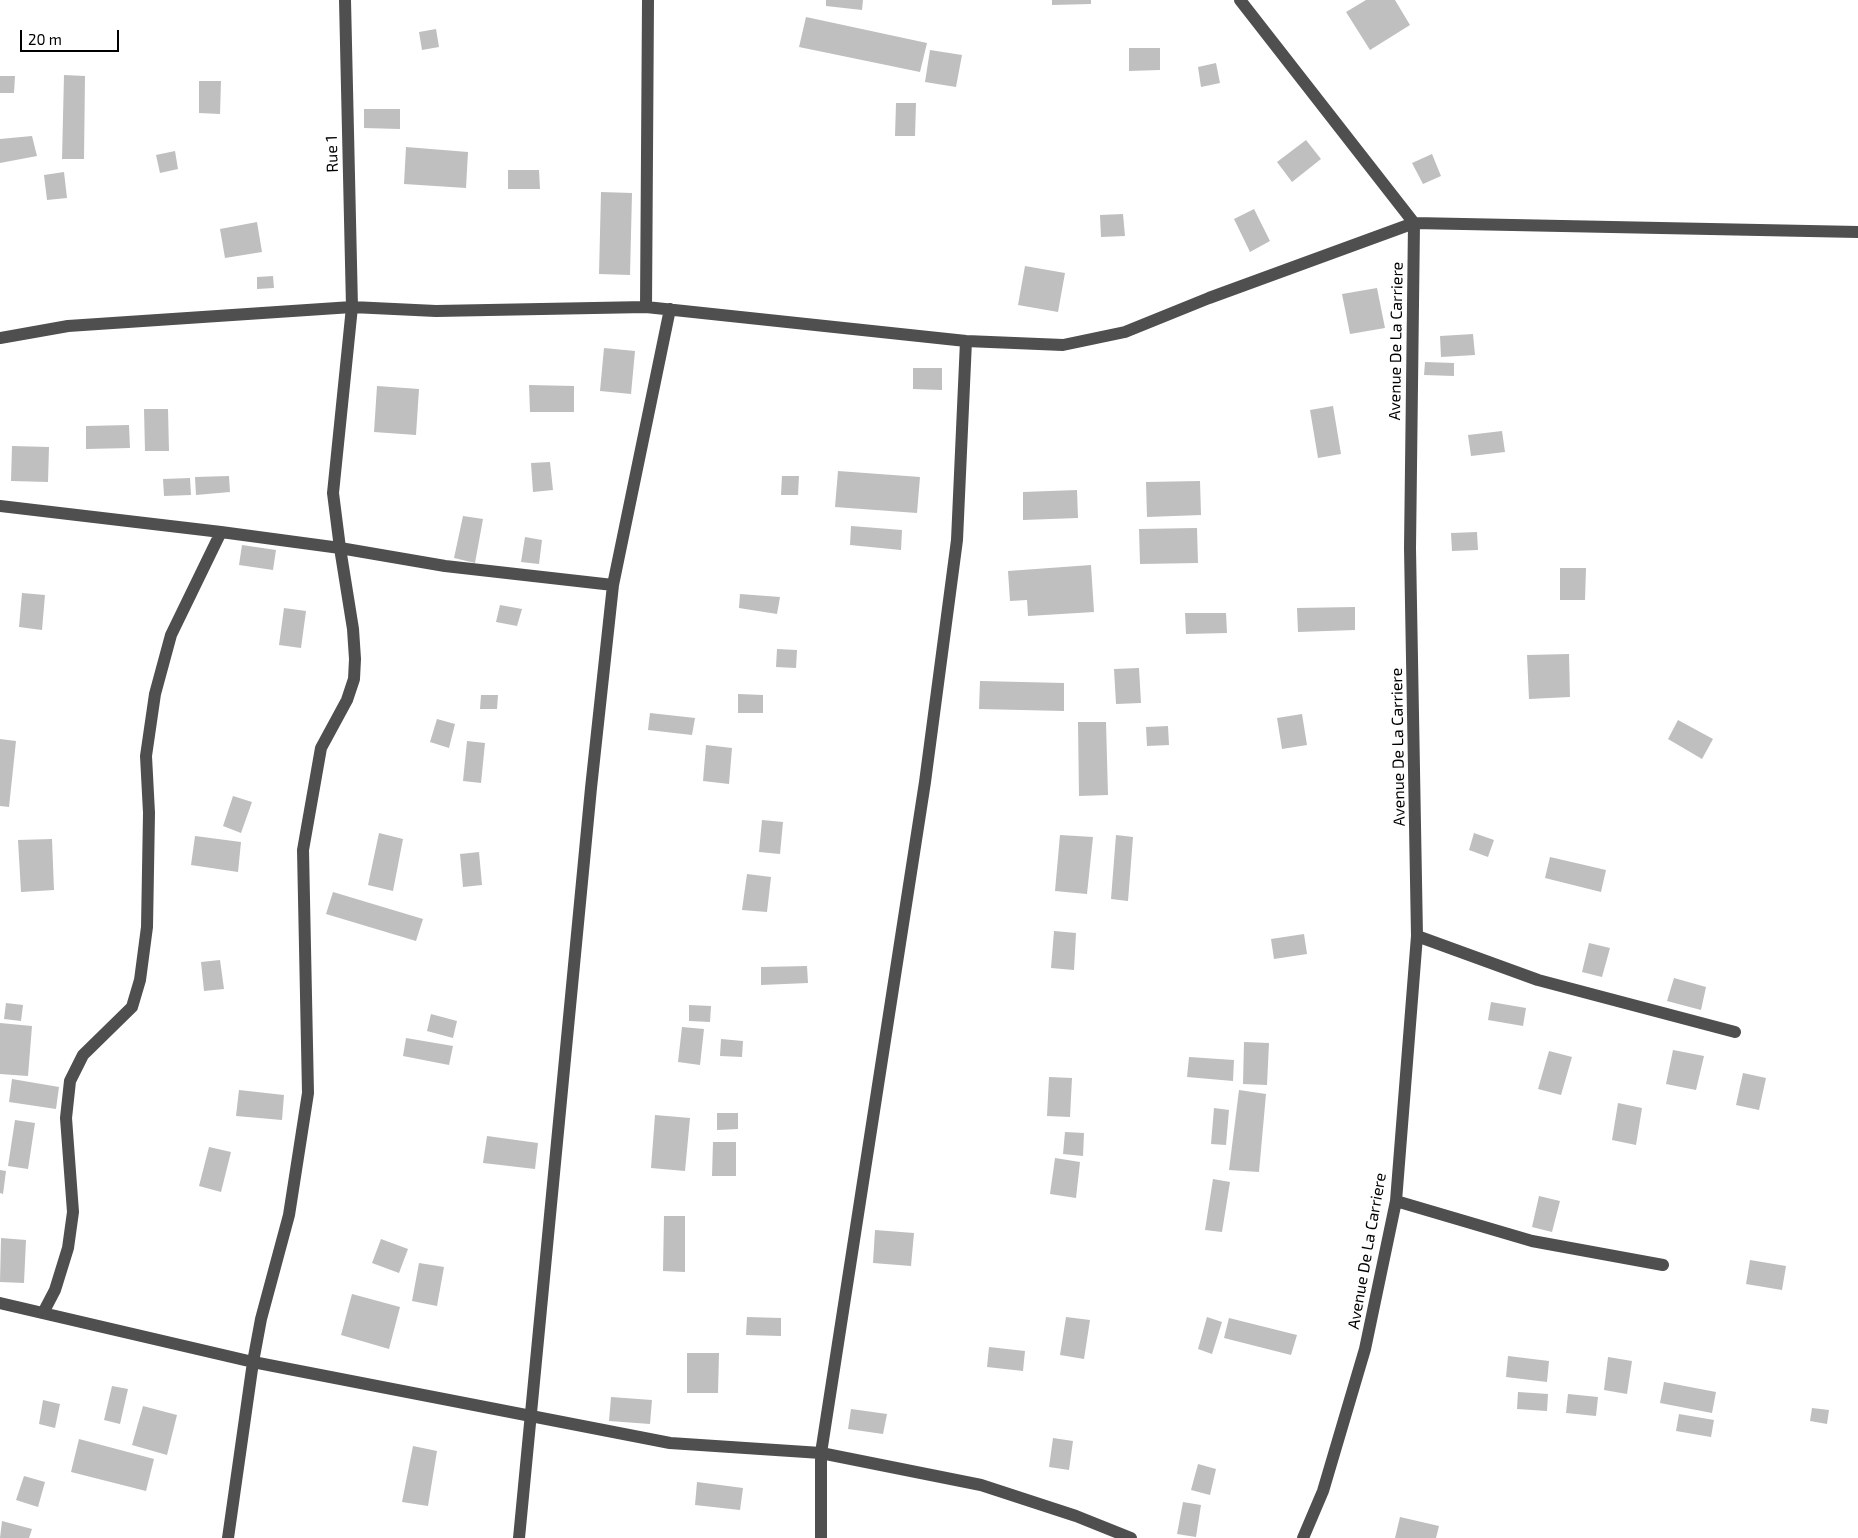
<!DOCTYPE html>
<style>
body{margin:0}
#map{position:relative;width:1858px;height:1538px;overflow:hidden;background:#fff;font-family:"Exo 2",sans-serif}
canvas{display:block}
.scale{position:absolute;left:20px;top:30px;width:99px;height:22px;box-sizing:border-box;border:2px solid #000;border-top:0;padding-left:6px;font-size:15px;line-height:18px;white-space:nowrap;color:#000;-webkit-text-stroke:4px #fff;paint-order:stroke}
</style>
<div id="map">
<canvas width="1858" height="1538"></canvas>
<div class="scale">20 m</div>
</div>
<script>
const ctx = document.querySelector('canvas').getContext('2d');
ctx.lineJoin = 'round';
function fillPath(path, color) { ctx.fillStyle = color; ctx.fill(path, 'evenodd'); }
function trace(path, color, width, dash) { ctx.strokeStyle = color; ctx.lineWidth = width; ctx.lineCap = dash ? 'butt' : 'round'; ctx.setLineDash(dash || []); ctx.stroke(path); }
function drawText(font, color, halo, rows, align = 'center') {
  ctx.font = font + ' "Exo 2",sans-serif'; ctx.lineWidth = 5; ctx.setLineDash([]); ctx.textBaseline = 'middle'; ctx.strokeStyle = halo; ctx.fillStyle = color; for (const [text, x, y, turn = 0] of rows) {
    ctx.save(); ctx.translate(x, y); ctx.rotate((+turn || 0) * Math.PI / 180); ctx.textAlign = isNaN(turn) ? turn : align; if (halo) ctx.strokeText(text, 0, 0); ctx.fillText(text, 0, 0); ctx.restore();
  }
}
fillPath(new Path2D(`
 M 826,0 L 863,0 L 862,10 L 826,6 Z
 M 1052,0 L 1091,0 L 1091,4 L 1052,5 Z
 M 1366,0 L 1395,0 L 1410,25 L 1370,50 L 1346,12 Z
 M 806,17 L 927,43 L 920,72 L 799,47 Z
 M 436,29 L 439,47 L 422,50 L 419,32 Z
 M 1129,48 L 1160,48 L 1160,70 L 1129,71 Z
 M 930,50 L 962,55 L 956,87 L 925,82 Z
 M 1216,63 L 1220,83 L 1201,87 L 1198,67 Z
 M 64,75 L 85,76 L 84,159 L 62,159 Z
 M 0,76 L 15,76 L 14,93 L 0,93 Z
 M 199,81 L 221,81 L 220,114 L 199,113 Z
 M 896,103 L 916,103 L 915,136 L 895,136 Z
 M 364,109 L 400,109 L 400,129 L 364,128 Z
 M 32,136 L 37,156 L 0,163 L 0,139 Z
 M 1306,140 L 1321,159 L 1292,182 L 1277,162 Z
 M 406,147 L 468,152 L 466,188 L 404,184 Z
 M 175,151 L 178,169 L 160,173 L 156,155 Z
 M 1432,154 L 1441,176 L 1423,184 L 1412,163 Z
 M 508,170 L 539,170 L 540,189 L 508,189 Z
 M 64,172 L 67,198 L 47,200 L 44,175 Z
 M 601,192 L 632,193 L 630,275 L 599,274 Z
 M 1254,209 L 1270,241 L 1250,252 L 1234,219 Z
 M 1123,214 L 1125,236 L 1101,237 L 1100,215 Z
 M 257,222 L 262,252 L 225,258 L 220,229 Z
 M 1025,266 L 1065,273 L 1058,312 L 1018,305 Z
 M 273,276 L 274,288 L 257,289 L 257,277 Z
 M 1377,288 L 1385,328 L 1350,334 L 1342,294 Z
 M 1473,334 L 1475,355 L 1441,357 L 1440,336 Z
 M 604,348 L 635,351 L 631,394 L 600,391 Z
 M 1425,362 L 1454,363 L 1454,376 L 1424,375 Z
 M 913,368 L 942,368 L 942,390 L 913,389 Z
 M 529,385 L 574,386 L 574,412 L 530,412 Z
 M 377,386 L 419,389 L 416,435 L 374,432 Z
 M 1333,406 L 1341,454 L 1318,458 L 1310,410 Z
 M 144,409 L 168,409 L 169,451 L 145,451 Z
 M 129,425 L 130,448 L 86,449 L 86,426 Z
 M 1502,431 L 1505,452 L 1471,456 L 1468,435 Z
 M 12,446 L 49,447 L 48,482 L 11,481 Z
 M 550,462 L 553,490 L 533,492 L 531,463 Z
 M 838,471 L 920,477 L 917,513 L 835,507 Z
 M 229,476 L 230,492 L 196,495 L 195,477 Z
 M 782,476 L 799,476 L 798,495 L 781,495 Z
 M 190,478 L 191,495 L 164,496 L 163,479 Z
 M 1200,481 L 1201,515 L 1147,517 L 1146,482 Z
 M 1077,490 L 1078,518 L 1023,520 L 1023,492 Z
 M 463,516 L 483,519 L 475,563 L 454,558 Z
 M 851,526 L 902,530 L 901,550 L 850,545 Z
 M 1197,528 L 1198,563 L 1140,564 L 1139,529 Z
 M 1477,532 L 1478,550 L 1452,551 L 1451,533 Z
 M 525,537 L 542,540 L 539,564 L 521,562 Z
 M 242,545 L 276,550 L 273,570 L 239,565 Z
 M 1091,565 L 1094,612 L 1028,616 L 1027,600 L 1010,601 L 1008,571 Z
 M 1560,568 L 1586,568 L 1585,600 L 1560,600 Z
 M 22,593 L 45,595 L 42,630 L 19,627 Z
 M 740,594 L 780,597 L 777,614 L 739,608 Z
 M 500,605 L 522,609 L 517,626 L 496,622 Z
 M 1355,607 L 1355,630 L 1298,632 L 1297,608 Z
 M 284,608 L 306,611 L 301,648 L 279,645 Z
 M 1185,613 L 1226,613 L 1227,633 L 1186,634 Z
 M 777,649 L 797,650 L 796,668 L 776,667 Z
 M 1569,654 L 1570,697 L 1529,699 L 1527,655 Z
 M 1139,668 L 1141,703 L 1116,704 L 1114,669 Z
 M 980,681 L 1064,683 L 1064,711 L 979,709 Z
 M 738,694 L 763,695 L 763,713 L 738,713 Z
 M 481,695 L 498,695 L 497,709 L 480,709 Z
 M 650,713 L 695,718 L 692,735 L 648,730 Z
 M 1302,714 L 1307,745 L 1282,749 L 1277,718 Z
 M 437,719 L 455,724 L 449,748 L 430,742 Z
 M 1678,720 L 1713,739 L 1702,759 L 1668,739 Z
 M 1078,722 L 1106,722 L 1108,795 L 1079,796 Z
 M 1168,726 L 1169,745 L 1147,746 L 1146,727 Z
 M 0,739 L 16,741 L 9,807 L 0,806 Z
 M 467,741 L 485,743 L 481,783 L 463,781 Z
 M 706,745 L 732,748 L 729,784 L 703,781 Z
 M 233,796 L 252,802 L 241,833 L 223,826 Z
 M 762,820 L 783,822 L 780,854 L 759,852 Z
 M 379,833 L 403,839 L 393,891 L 368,885 Z
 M 1474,833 L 1494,840 L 1488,857 L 1469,850 Z
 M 1060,835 L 1093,837 L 1087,894 L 1055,891 Z
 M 1116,835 L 1133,837 L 1128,901 L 1111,899 Z
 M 195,836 L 241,842 L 238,872 L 191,865 Z
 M 52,839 L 54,890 L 21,892 L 18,840 Z
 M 479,852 L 482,885 L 463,887 L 460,854 Z
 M 1550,857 L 1606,870 L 1601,892 L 1545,878 Z
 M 747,874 L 771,877 L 767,912 L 742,910 Z
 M 333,892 L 423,919 L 416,941 L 326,914 Z
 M 1054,931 L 1076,933 L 1074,970 L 1051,968 Z
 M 1304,934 L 1307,954 L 1274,959 L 1271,939 Z
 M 1589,943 L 1610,948 L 1602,977 L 1582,972 Z
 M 220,960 L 224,989 L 204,991 L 201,962 Z
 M 807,966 L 808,983 L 761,985 L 761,967 Z
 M 1674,978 L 1706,987 L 1701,1010 L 1667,1001 Z
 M 1491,1002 L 1526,1008 L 1523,1026 L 1488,1020 Z
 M 6,1003 L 23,1005 L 21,1021 L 4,1019 Z
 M 689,1005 L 711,1006 L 710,1022 L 689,1021 Z
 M 431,1014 L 457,1021 L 453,1038 L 427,1031 Z
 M 0,1023 L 32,1026 L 28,1076 L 0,1074 Z
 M 682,1027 L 704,1029 L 700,1065 L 678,1062 Z
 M 406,1038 L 453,1046 L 449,1065 L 403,1056 Z
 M 721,1039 L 743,1041 L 742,1057 L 720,1056 Z
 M 1244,1042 L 1269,1043 L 1267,1085 L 1243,1084 Z
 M 1673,1050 L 1704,1056 L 1696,1090 L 1666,1084 Z
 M 1549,1051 L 1572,1057 L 1561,1095 L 1538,1089 Z
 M 1189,1057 L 1234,1060 L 1233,1081 L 1187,1077 Z
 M 1743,1073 L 1766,1078 L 1759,1110 L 1736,1105 Z
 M 1049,1077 L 1072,1078 L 1070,1117 L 1047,1116 Z
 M 12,1079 L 59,1087 L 56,1109 L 9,1102 Z
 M 239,1090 L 284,1095 L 282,1120 L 236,1116 Z
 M 1239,1090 L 1266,1094 L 1259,1172 L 1229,1170 Z
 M 1618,1103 L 1642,1108 L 1636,1145 L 1612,1140 Z
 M 1214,1108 L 1229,1110 L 1226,1145 L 1211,1144 Z
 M 717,1113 L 738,1113 L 738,1129 L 717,1130 Z
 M 655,1115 L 690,1118 L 685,1171 L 651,1168 Z
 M 15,1120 L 35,1123 L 28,1169 L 8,1166 Z
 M 1065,1132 L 1084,1133 L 1083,1156 L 1063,1154 Z
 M 487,1136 L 538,1143 L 535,1169 L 483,1163 Z
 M 713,1142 L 736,1142 L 736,1176 L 712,1176 Z
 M 209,1147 L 231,1152 L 221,1192 L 199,1186 Z
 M 1055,1158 L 1080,1162 L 1076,1198 L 1050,1194 Z
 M 0,1170 L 6,1171 L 3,1194 L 0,1193 Z
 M 1213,1179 L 1230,1182 L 1222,1232 L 1205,1230 Z
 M 1539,1196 L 1560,1201 L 1552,1232 L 1532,1227 Z
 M 664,1216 L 685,1216 L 685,1272 L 663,1271 Z
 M 875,1230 L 914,1233 L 911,1266 L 873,1263 Z
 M 1,1238 L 26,1240 L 24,1283 L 0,1282 Z
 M 381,1239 L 408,1249 L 399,1273 L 372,1263 Z
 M 1750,1260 L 1786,1266 L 1782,1290 L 1746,1284 Z
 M 419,1263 L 444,1267 L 437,1306 L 412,1301 Z
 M 352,1294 L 400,1307 L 389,1349 L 341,1335 Z
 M 747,1317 L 781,1318 L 781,1336 L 746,1335 Z
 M 1066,1317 L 1090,1320 L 1084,1359 L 1060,1355 Z
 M 1207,1317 L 1222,1322 L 1212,1354 L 1198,1349 Z
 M 1229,1318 L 1297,1335 L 1291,1355 L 1224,1338 Z
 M 989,1347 L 1025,1351 L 1023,1371 L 987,1367 Z
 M 687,1353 L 719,1353 L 718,1393 L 687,1393 Z
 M 1508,1356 L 1549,1361 L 1547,1382 L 1506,1377 Z
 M 1608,1357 L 1632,1361 L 1627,1394 L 1604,1390 Z
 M 1664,1382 L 1716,1392 L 1712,1413 L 1660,1403 Z
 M 112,1386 L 128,1389 L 120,1424 L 104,1420 Z
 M 1518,1392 L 1548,1394 L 1547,1411 L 1517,1409 Z
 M 1568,1394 L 1598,1397 L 1596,1416 L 1566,1413 Z
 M 611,1397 L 652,1400 L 650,1424 L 609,1421 Z
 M 43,1400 L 60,1404 L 55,1428 L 39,1424 Z
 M 143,1406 L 177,1415 L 167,1455 L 132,1445 Z
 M 1812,1408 L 1829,1410 L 1827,1424 L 1810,1421 Z
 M 851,1409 L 887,1414 L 883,1434 L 848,1429 Z
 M 1679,1414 L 1714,1420 L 1711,1437 L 1676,1431 Z
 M 1053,1438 L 1073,1441 L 1069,1470 L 1049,1467 Z
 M 79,1439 L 154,1459 L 146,1491 L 71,1472 Z
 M 413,1446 L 437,1451 L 428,1506 L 402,1502 Z
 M 1198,1464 L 1216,1469 L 1210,1495 L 1191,1490 Z
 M 24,1476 L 45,1482 L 38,1507 L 16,1500 Z
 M 697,1482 L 743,1488 L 740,1510 L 695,1505 Z
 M 1183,1502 L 1201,1505 L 1196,1537 L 1177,1534 Z
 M 1400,1517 L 1439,1526 L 1436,1538 L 1395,1538 Z
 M 2,1521 L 32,1529 L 29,1538 L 0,1538 Z`), '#bfbfbf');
trace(new Path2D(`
 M 1240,0 L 1414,223 L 1410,548 L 1417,936 L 1396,1201 L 1365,1349 L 1323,1491 L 1303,1538
 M 646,307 L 648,0
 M 0,338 L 68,326 L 352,307 L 436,311 L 646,307 L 966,341 L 1063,345 L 1125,332 L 1209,298 L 1414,223 L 1858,232
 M 0,506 L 221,532 L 340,548 L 445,566 L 613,585
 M 1417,936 L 1538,980 L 1735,1032
 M 1396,1201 L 1532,1241 L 1663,1265
 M 0,1303 L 253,1362 L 670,1443 L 821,1453 L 981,1485 L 1076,1516 L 1131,1538
 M 43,1313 L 55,1290 L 68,1248 L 73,1212 L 66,1118 L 70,1081 L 83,1055 L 132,1007 L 140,980 L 147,927 L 149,813 L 146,756 L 155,694 L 171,635 L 221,532
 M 228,1538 L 253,1362 L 261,1319 L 289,1215 L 308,1093 L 303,850 L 321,748 L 347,700 L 354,679 L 355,659 L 353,629 L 340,548 L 333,493 L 352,307 L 345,0
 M 519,1538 L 591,788 L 613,585 L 670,309
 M 821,1538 L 821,1453 L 925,782 L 957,540 L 966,341`), '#4f4f4f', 12);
drawText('16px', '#000', '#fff', [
 ["Rue 1",332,154,-92],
 ["Avenue De La Carriere",1396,341,-89],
 ["Avenue De La Carriere",1398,747,-91],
 ["Avenue De La Carriere",1367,1251,-80]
]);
</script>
